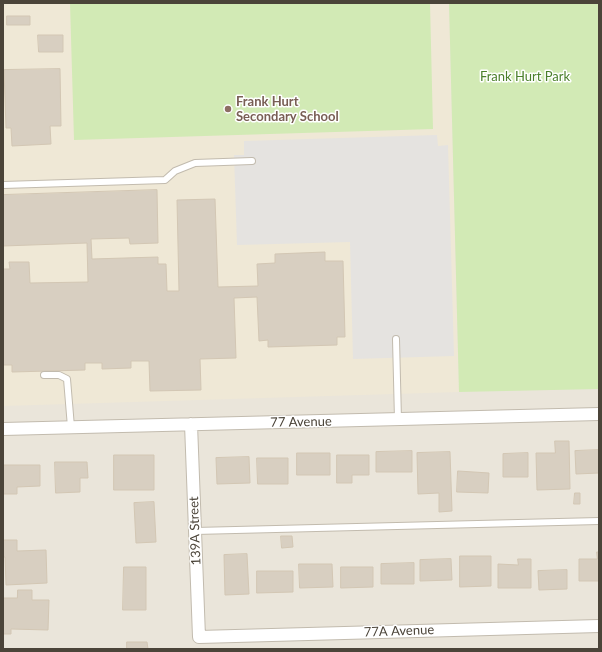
<!DOCTYPE html>
<style>
body{margin:0}
#map{position:relative;width:602px;height:652px;overflow:hidden;background:#f6f3ec;font-family:Lato,sans-serif}
canvas{display:block}
.frame{position:absolute;inset:0;border:4px solid #4b4439;pointer-events:none}
</style>
<div id="map">
<canvas width="602" height="652"></canvas>
<div class="frame"></div>
</div>
<script>
const ctx = document.querySelector('canvas').getContext('2d');
ctx.lineJoin = 'round';
function fillPath(path, color) { ctx.fillStyle = color; ctx.fill(path, 'evenodd'); }
function trace(path, color, width, dash) { ctx.strokeStyle = color; ctx.lineWidth = width; ctx.lineCap = dash ? 'butt' : 'round'; ctx.setLineDash(dash || []); ctx.stroke(path); }
function drawText(font, color, halo, rows, align = 'center') {
  ctx.font = font + ' Lato,sans-serif'; ctx.lineWidth = 3; ctx.setLineDash([]); ctx.textBaseline = 'middle'; ctx.strokeStyle = halo; ctx.fillStyle = color; for (const [text, x, y, turn = 0] of rows) {
    ctx.save(); ctx.translate(x, y); ctx.rotate((+turn || 0) * Math.PI / 180); ctx.textAlign = isNaN(turn) ? turn : align; if (halo) ctx.strokeText(text, 0, 0); ctx.fillText(text, 0, 0); ctx.restore();
  }
}
fillPath(new Path2D(`
 M 3,3 L 599,3 L 599,649 L 3,649 Z`), '#eae5da');
fillPath(new Path2D(`
 M 3,3 L 449,3 L 459,392 L 3,406 Z`), '#efe8d6');
fillPath(new Path2D(`
 M 70,3 L 430,3 L 433,129 L 74,140 Z
 M 449,3 L 599,3 L 599,389 L 459,392 Z`), '#d2eab5');
fillPath(new Path2D(`
 M 437,135 L 438,146 L 448,145 L 454,356 L 353,359 L 350,242 L 237,245 L 234,155 L 244,155 L 244,141 Z`), '#e5e3e0');
const building = new Path2D(`
 M 7,16 L 30,16 L 30,25 L 7,25 Z
 M 38,35 L 63,35 L 63,52 L 39,52 Z
 M 60,69 L 61,126 L 50,126 L 51,144 L 12,146 L 11,128 L 6,128 L 4,70 Z
 M 157,190 L 158,243 L 130,244 L 129,238 L 91,239 L 92,259 L 158,257 L 158,264 L 166,264 L 167,291 L 179,291 L 177,200 L 215,199 L 218,287 L 258,286 L 257,264 L 275,263 L 275,254 L 325,252 L 325,261 L 343,261 L 345,337 L 337,337 L 337,345 L 268,347 L 268,340 L 259,341 L 257,297 L 234,298 L 236,358 L 200,359 L 201,390 L 150,391 L 149,361 L 131,361 L 131,368 L 102,369 L 102,363 L 85,363 L 85,370 L 12,372 L 12,365 L 3,365 L 3,269 L 10,269 L 9,262 L 29,262 L 30,283 L 88,282 L 87,243 L 3,246 L 3,195 Z
 M 555,441 L 569,441 L 570,489 L 537,490 L 536,453 L 555,453 Z
 M 599,450 L 599,473 L 576,474 L 575,451 Z
 M 412,451 L 412,472 L 376,472 L 376,452 Z
 M 450,452 L 452,511 L 439,512 L 439,493 L 418,494 L 417,453 Z
 M 297,453 L 330,453 L 330,475 L 297,475 Z
 M 528,453 L 528,477 L 503,477 L 503,454 Z
 M 114,455 L 154,455 L 154,490 L 114,490 Z
 M 337,455 L 369,455 L 369,475 L 352,475 L 352,483 L 337,483 Z
 M 249,457 L 250,483 L 217,484 L 216,458 Z
 M 257,458 L 288,458 L 288,484 L 258,484 Z
 M 55,462 L 87,462 L 88,478 L 80,478 L 80,492 L 56,493 Z
 M 3,465 L 40,465 L 40,486 L 17,487 L 17,494 L 3,494 Z
 M 458,471 L 489,473 L 488,493 L 457,492 Z
 M 575,493 L 580,493 L 580,504 L 574,504 Z
 M 154,502 L 156,542 L 136,543 L 134,503 Z
 M 281,536 L 292,536 L 293,547 L 282,548 Z
 M 3,540 L 17,540 L 17,551 L 46,550 L 47,583 L 6,585 L 5,557 L 3,557 Z
 M 597,552 L 599,552 L 599,581 L 579,581 L 579,559 L 597,559 Z
 M 247,554 L 249,594 L 225,595 L 224,555 Z
 M 460,556 L 491,556 L 491,586 L 460,587 Z
 M 451,559 L 452,580 L 420,581 L 420,560 Z
 M 518,559 L 531,559 L 531,588 L 498,588 L 498,564 L 518,565 Z
 M 414,563 L 414,584 L 381,584 L 381,564 Z
 M 299,564 L 332,564 L 333,587 L 300,588 Z
 M 124,567 L 146,567 L 146,610 L 123,610 Z
 M 341,567 L 373,567 L 373,587 L 341,588 Z
 M 567,570 L 567,589 L 539,590 L 538,571 Z
 M 257,571 L 293,571 L 293,592 L 257,593 Z
 M 18,590 L 32,590 L 32,600 L 49,600 L 48,630 L 11,629 L 11,634 L 3,634 L 3,598 L 17,598 Z
 M 127,642 L 147,642 L 148,649 L 127,649 Z`);
fillPath(building, '#d8cfc1');
trace(building, '#d3c7b4', 1);
const lane = new Path2D(`
 M 3,185 L 165,180 L 175,171 L 195,163 L 252,161
 M 396,339 L 398,420
 M 44,375 L 59,375 L 67,379 L 71,427
 M 195,531 L 599,521`);
const street = new Path2D(`
 M 191,424 L 199,637 L 599,626
 M 3,429 L 599,414`);
trace(lane, '#c2bbae', 8);
trace(street, '#c2bbae', 14);
trace(lane, '#fff', 6);
trace(street, '#fff', 12);
for (const [x, y, r, color] of [
 [228,109,4,"#8d6e63"]
]) { const dot = new Path2D(); dot.arc(x, y, r, 0, 2 * Math.PI); ctx.fillStyle = color; ctx.fill(dot); trace(dot, '#fff', 1.5); }
drawText('13px', '#4a7f2a', '#fff', [
 ["Frank Hurt Park",525,77]
]);
drawText('bold 13px', '#785e54', '#fff', [
 ["Frank Hurt",236,102],
 ["Secondary School",236,117]
], 'left');
drawText('13px', '#4b4439', '#fff', [
 ["77 Avenue",301,422,-1],
 ["139A Street",195,531,-92],
 ["77A Avenue",399,631,-2]
]);
</script>
